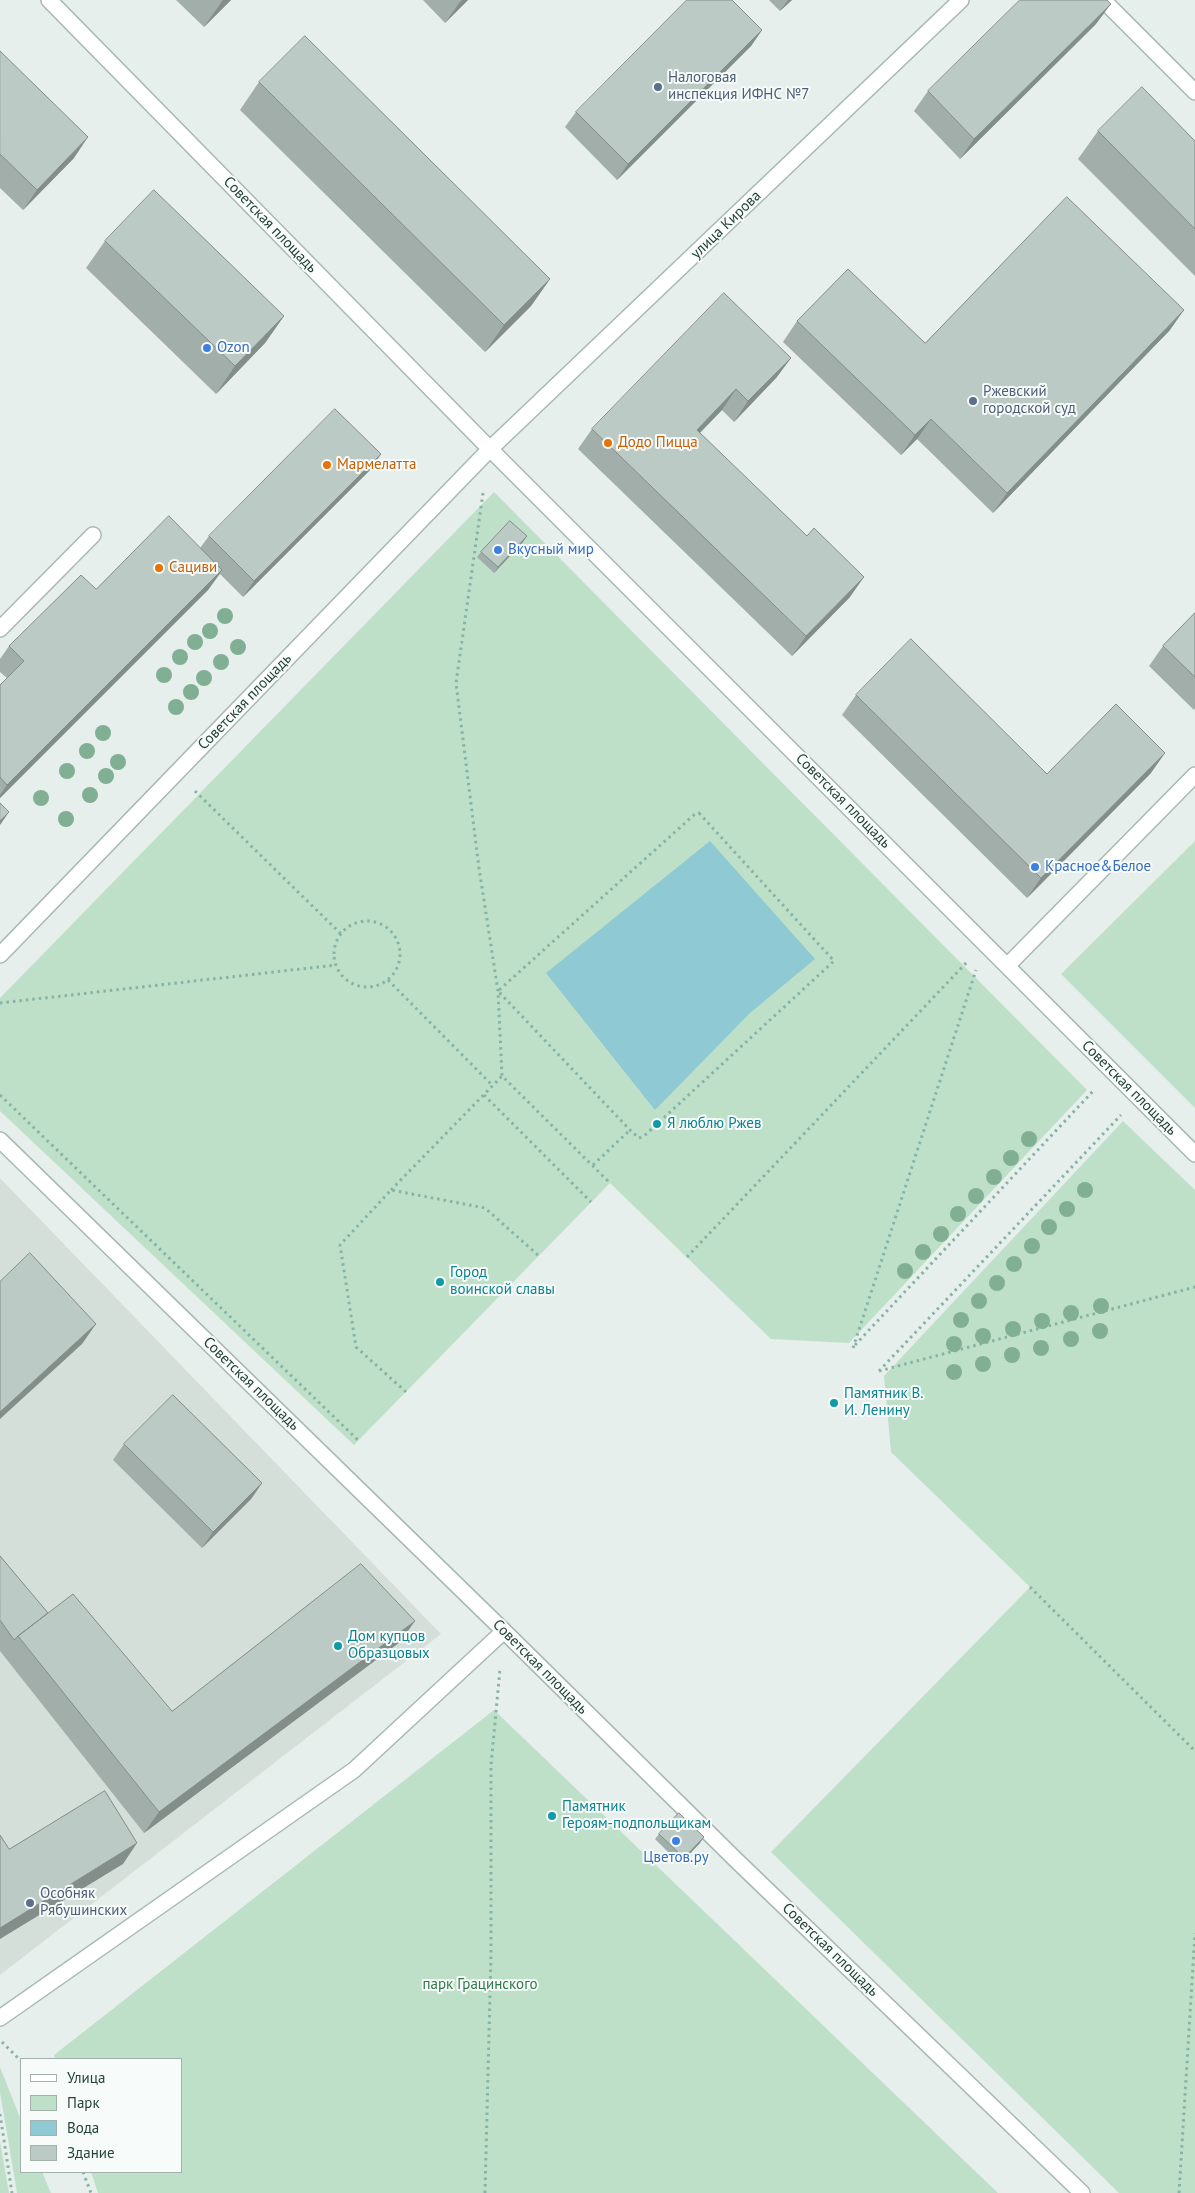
<!DOCTYPE html>
<meta charset="utf-8">
<style>
body{margin:0}
#map{position:relative;width:1195px;height:2193px;overflow:hidden;background:#e6efeb;font-family:"PT Sans",sans-serif}
canvas{display:block}
.legend{position:absolute;left:20px;top:2058px;width:162px;height:115px;box-sizing:border-box;background:#f7fbf9;border:1px solid #a3b1ad;margin:0;padding:6px 9px;list-style:none;font-size:15px;color:#24423a}
.legend li{display:flex;align-items:center;gap:10px;height:25px}
.legend b{width:25px;border:1px solid #a3b1ad}
</style>
<div id="map">
<canvas width="1195" height="2193"></canvas>
<ul class="legend">
<li><b style="height:6px;background:#fff"></b>Улица</li>
<li><b style="height:14px;background:#bfe0c8"></b>Парк</li>
<li><b style="height:14px;background:#8ec9d4"></b>Вода</li>
<li><b style="height:14px;background:#bbcac4"></b>Здание</li>
</ul>
</div>
<script>
const ctx = document.querySelector('canvas').getContext('2d');
ctx.lineJoin = 'round';
function fillPath(path, color) { ctx.fillStyle = color; ctx.fill(path, 'evenodd'); }
function trace(path, color, width, dash) { ctx.strokeStyle = color; ctx.lineWidth = width; ctx.lineCap = dash ? 'butt' : 'round'; ctx.setLineDash(dash || []); ctx.stroke(path); }
function drawText(font, color, halo, rows, align = 'center') {
  ctx.font = font + ' "PT Sans",sans-serif'; ctx.lineWidth = 4; ctx.setLineDash([]); ctx.textBaseline = 'middle'; ctx.strokeStyle = halo; ctx.fillStyle = color; for (const [text, x, y, turn = 0] of rows) {
    ctx.save(); ctx.translate(x, y); ctx.rotate((+turn || 0) * Math.PI / 180); ctx.textAlign = isNaN(turn) ? turn : align; if (halo) ctx.strokeText(text, 0, 0); ctx.fillText(text, 0, 0); ctx.restore();
  }
}
fillPath(new Path2D(`
 M 0,1178 L 441,1634 L 0,1975 Z`), '#d4dfda');
fillPath(new Path2D(`
 M 494,492 L 1087,1090 L 849,1343 L 771,1339 L 610,1183 L 354,1445 L 0,1111 L 0,998 Z
 M 1195,841 L 1195,1108 L 1061,974 Z
 M 1123,1121 L 1195,1190 L 1195,2193 L 1119,2193 L 771,1852 L 1030,1587 L 891,1452 L 884,1376 Z
 M 494,1710 L 998,2193 L 98,2193 L 91,2172 L 181,2172 L 181,2059 L 55,2059 L 54,2055 Z
 M 0,2067 L 21,2120 L 21,2172 L 42,2172 L 51,2193 L 17,2193 L 0,2092 Z
 M 0,2141 L 9,2193 L 0,2193 Z`), '#bfe0c8');
fillPath(new Path2D(`
 M 710,841 L 815,959 L 750,1013 L 655,1110 L 546,973 Z`), '#8ec9d4');
const service = new Path2D(`
 M 0,629 L 93,535
 M 0,2018 L 354,1770 L 504,1631`);
const minor = new Path2D(`
 M 1103,0 L 1195,92
 M 0,955 L 490,449 L 961,0
 M 1008,965 L 1195,775`);
const tertiary = new Path2D(`
 M 49,0 L 490,449 L 1195,1154
 M 0,1140 L 504,1631 L 736,1860 L 1082,2193`);
trace(service, '#a8b8b2', 18);
trace(minor, '#a8b8b2', 18);
trace(tertiary, '#a8b8b2', 18);
trace(new Path2D(`
 M 483,493 L 456,683 L 479,868 L 498,991 L 502,1076 L 610,1183
 M 195,791 L 341,934
 M 699,813 L 834,961 L 644,1136 L 639,1138 L 630,1130 L 498,991 L 695,814 Z
 M334 954a33 33 0 1 1 66 0a33 33 0 1 1-66 0Z
 M 388,980 L 493,1086
 M 0,1003 L 336,965
 M 0,1095 L 359,1441
 M 484,1095 L 591,1202
 M 593,1165 L 630,1130
 M 391,1190 L 502,1076
 M 687,1257 L 967,962
 M 855,1345 L 1095,1089
 M 853,1348 L 976,970
 M 879,1371 L 1121,1115
 M 879,1371 L 1195,1287
 M 406,1392 L 356,1347 L 340,1245 L 391,1190 L 485,1208 L 539,1256
 M 1030,1587 L 1195,1751
 M 2,2042 L 21,2061
 M 0,2114 L 12,2193
 M 83,2172 L 91,2193
 M 485,2193 L 491,1955 L 491,1765 L 500,1669
 M 1179,2193 L 1195,1933`), '#86b3a5', 3, [2.5, 4]);
trace(service, '#fff', 15);
trace(minor, '#fff', 15);
trace(tertiary, '#fff', 15);
ctx.fillStyle = '#80af93';
for (const [x, y] of [
 [225,616],
 [210,631],
 [195,642],
 [238,647],
 [180,657],
 [221,662],
 [164,675],
 [204,678],
 [191,692],
 [176,707],
 [103,733],
 [87,751],
 [118,762],
 [67,771],
 [106,776],
 [90,795],
 [41,798],
 [66,819],
 [1029,1139],
 [1011,1158],
 [994,1177],
 [1085,1190],
 [976,1196],
 [1067,1209],
 [958,1214],
 [1049,1227],
 [941,1234],
 [1032,1246],
 [923,1252],
 [1014,1264],
 [905,1271],
 [997,1283],
 [979,1301],
 [1101,1306],
 [1071,1313],
 [961,1320],
 [1042,1321],
 [1013,1329],
 [1100,1331],
 [983,1336],
 [1071,1339],
 [954,1344],
 [1041,1348],
 [1012,1355],
 [983,1364],
 [954,1372]
]) { ctx.beginPath(); ctx.arc(x, y, 8, 0, 2 * Math.PI); ctx.fill(); }
fillPath(new Path2D(`
 M 176,0 L 231,0 L 204,27 Z
 M 423,0 L 468,0 L 445,23 Z
 M 769,0 L 792,0 L 780,11 Z
 M 1096,24 L 960,159 L 914,111 L 928,91 Z
 M 762,30 L 751,46 L 617,180 L 565,127 L 576,112 Z
 M 0,51 L 74,158 L 23,210 L 0,188 Z
 M 259,82 L 550,279 L 531,306 L 485,352 L 240,110 Z
 M 1098,131 L 1195,141 L 1195,276 L 1078,159 Z
 M 105,241 L 284,316 L 265,343 L 216,394 L 86,268 Z
 M 797,321 L 925,343 L 1170,330 L 993,513 L 917,439 L 901,455 L 783,342 Z
 M 791,358 L 776,378 L 734,422 L 722,410 L 700,433 L 850,597 L 792,656 L 578,449 L 592,429 Z
 M 381,454 L 370,470 L 243,597 L 220,574 L 208,590 L 0,798 L 0,685 L 7,678 L 0,672 L 0,659 L 9,646 L 96,589 L 200,548 L 209,536 Z
 M 523,542 L 494,573 L 477,557 L 481,552 Z
 M 1195,613 L 1195,708 L 1194,710 L 1149,666 L 1163,646 Z
 M 856,695 L 1047,774 L 1151,773 L 1027,898 L 842,715 Z
 M 124,1444 L 262,1483 L 251,1499 L 202,1548 L 113,1460 Z
 M 0,1556 L 48,1613 L 172,1711 L 400,1642 L 144,1833 L 0,1651 Z
 M 659,1834 L 700,1843 L 680,1864 L 655,1839 Z`), '#a1aea9');
fillPath(new Path2D(`
 M 223,0 L 231,0 L 204,27 Z
 M 462,0 L 468,0 L 445,23 L 460,2 Z
 M 788,0 L 792,0 L 780,11 Z
 M 1111,4 L 1096,24 L 960,159 L 974,139 Z
 M 762,30 L 751,46 L 617,180 L 628,164 Z
 M 88,137 L 74,158 L 23,210 L 37,190 Z
 M 550,279 L 531,306 L 485,352 L 504,325 Z
 M 1184,310 L 1170,330 L 993,513 L 1007,493 Z
 M 284,316 L 265,343 L 216,394 L 235,366 Z
 M 791,358 L 776,378 L 734,422 L 748,401 Z
 M 736,389 L 722,410 L 683,450 L 697,430 Z
 M 931,419 L 917,439 L 901,455 L 915,435 Z
 M 381,454 L 370,470 L 243,597 L 254,581 Z
 M 527,536 L 523,542 L 494,573 L 498,567 Z
 M 222,570 L 208,590 L 0,798 L 0,795 L 7,785 Z
 M 864,577 L 850,597 L 792,656 L 806,636 Z
 M 1165,753 L 1151,773 L 1027,898 L 1041,878 Z
 M 9,812 L 0,825 L 0,821 Z
 M 96,1324 L 82,1344 L 0,1419 L 0,1412 Z
 M 262,1483 L 251,1499 L 202,1548 L 213,1532 Z
 M 415,1621 L 400,1642 L 144,1833 L 159,1812 Z
 M 704,1837 L 700,1843 L 680,1864 L 684,1858 Z
 M 137,1843 L 123,1864 L 0,1939 L 0,1928 Z`), '#838d89');
const building = new Path2D(`
 M 687,0 L 732,0 L 762,30 L 628,164 L 576,112 Z
 M 1020,0 L 1107,0 L 1111,4 L 974,139 L 928,91 Z
 M 305,36 L 550,279 L 504,325 L 259,82 Z
 M 0,51 L 88,137 L 37,190 L 0,154 Z
 M 1142,87 L 1195,141 L 1195,229 L 1098,131 Z
 M 154,190 L 284,316 L 235,366 L 105,241 Z
 M 1067,197 L 1184,310 L 1007,493 L 931,419 L 915,435 L 797,321 L 848,269 L 925,343 Z
 M 724,293 L 791,358 L 748,401 L 736,389 L 697,430 L 807,536 L 814,528 L 864,577 L 806,636 L 592,429 Z
 M 335,409 L 381,454 L 254,581 L 209,536 Z
 M 169,516 L 222,570 L 7,785 L 0,777 L 0,685 L 24,661 L 9,646 L 81,575 L 96,589 Z
 M 510,521 L 527,536 L 498,567 L 481,552 Z
 M 1195,613 L 1195,677 L 1163,646 Z
 M 911,639 L 1047,774 L 1116,704 L 1165,753 L 1041,878 L 856,695 Z
 M 0,803 L 9,812 L 0,821 Z
 M 30,1253 L 96,1324 L 0,1412 L 0,1282 Z
 M 173,1395 L 262,1483 L 213,1532 L 124,1444 Z
 M 0,1556 L 48,1613 L 18,1636 L 14,1640 L 0,1620 Z
 M 361,1564 L 415,1621 L 159,1812 L 18,1636 L 73,1594 L 172,1711 Z
 M 105,1791 L 137,1843 L 0,1928 L 0,1835 L 9,1849 Z
 M 679,1813 L 704,1837 L 684,1858 L 659,1834 Z`);
fillPath(building, '#bbcac4');
trace(building, '#838d89', 1);
for (const [x, y, r, color] of [
 [658,87,5,"#5c6f8a"],
 [207,348,5,"#3f7fe0"],
 [973,401,5,"#5c6f8a"],
 [608,443,5,"#e8710a"],
 [327,465,5,"#e8710a"],
 [498,550,5,"#3f7fe0"],
 [159,568,5,"#e8710a"],
 [1035,867,5,"#3f7fe0"],
 [657,1124,5,"#0f9aa8"],
 [440,1282,5,"#0f9aa8"],
 [834,1403,5,"#0f9aa8"],
 [338,1646,5,"#0f9aa8"],
 [552,1816,5,"#0f9aa8"],
 [676,1841,5,"#3f7fe0"],
 [30,1903,5,"#5c6f8a"]
]) { const dot = new Path2D(); dot.arc(x, y, r, 0, 2 * Math.PI); ctx.fillStyle = color; ctx.fill(dot); trace(dot, '#f7fbf9', 2); }
drawText('15px', '#4e5e75', '#f7fbf9', [
 ["Налоговая",668,78],
 ["инспекция ИФНС №7",668,95],
 ["Ржевский",983,392],
 ["городской суд",983,409],
 ["Особняк",40,1894],
 ["Рябушинских",40,1911]
], 'left');
drawText('15px', '#24423a', '#f7fbf9', [
 ["Советская площадь",270,225,46],
 ["улица Кирова",726,225,-44],
 ["Советская площадь",245,702,-46],
 ["Советская площадь",843,801,45],
 ["Советская площадь",1129,1088,45],
 ["Советская площадь",251,1384,44],
 ["Советская площадь",540,1667,45],
 ["Советская площадь",830,1950,44]
]);
drawText('15px', '#366cbe', '#f7fbf9', [
 ["Ozon",217,348],
 ["Вкусный мир",508,550],
 ["Красное&Белое",1045,867],
 ["Цветов.ру",676,1858,"center"]
], 'left');
drawText('15px', '#c56008', '#f7fbf9', [
 ["Додо Пицца",618,443],
 ["Мармелатта",337,465],
 ["Сациви",169,568]
], 'left');
drawText('15px', '#0d838f', '#f7fbf9', [
 ["Я люблю Ржев",667,1124],
 ["Город",450,1273],
 ["воинской славы",450,1290],
 ["Памятник В.",844,1394],
 ["И. Ленину",844,1411],
 ["Дом купцов",348,1637],
 ["Образцовых",348,1654],
 ["Памятник",562,1807],
 ["Героям-подпольщикам",562,1824]
], 'left');
drawText('15px', '#2d7a4b', '#f7fbf9', [
 ["парк Грацинского",480,1985]
]);
</script>
